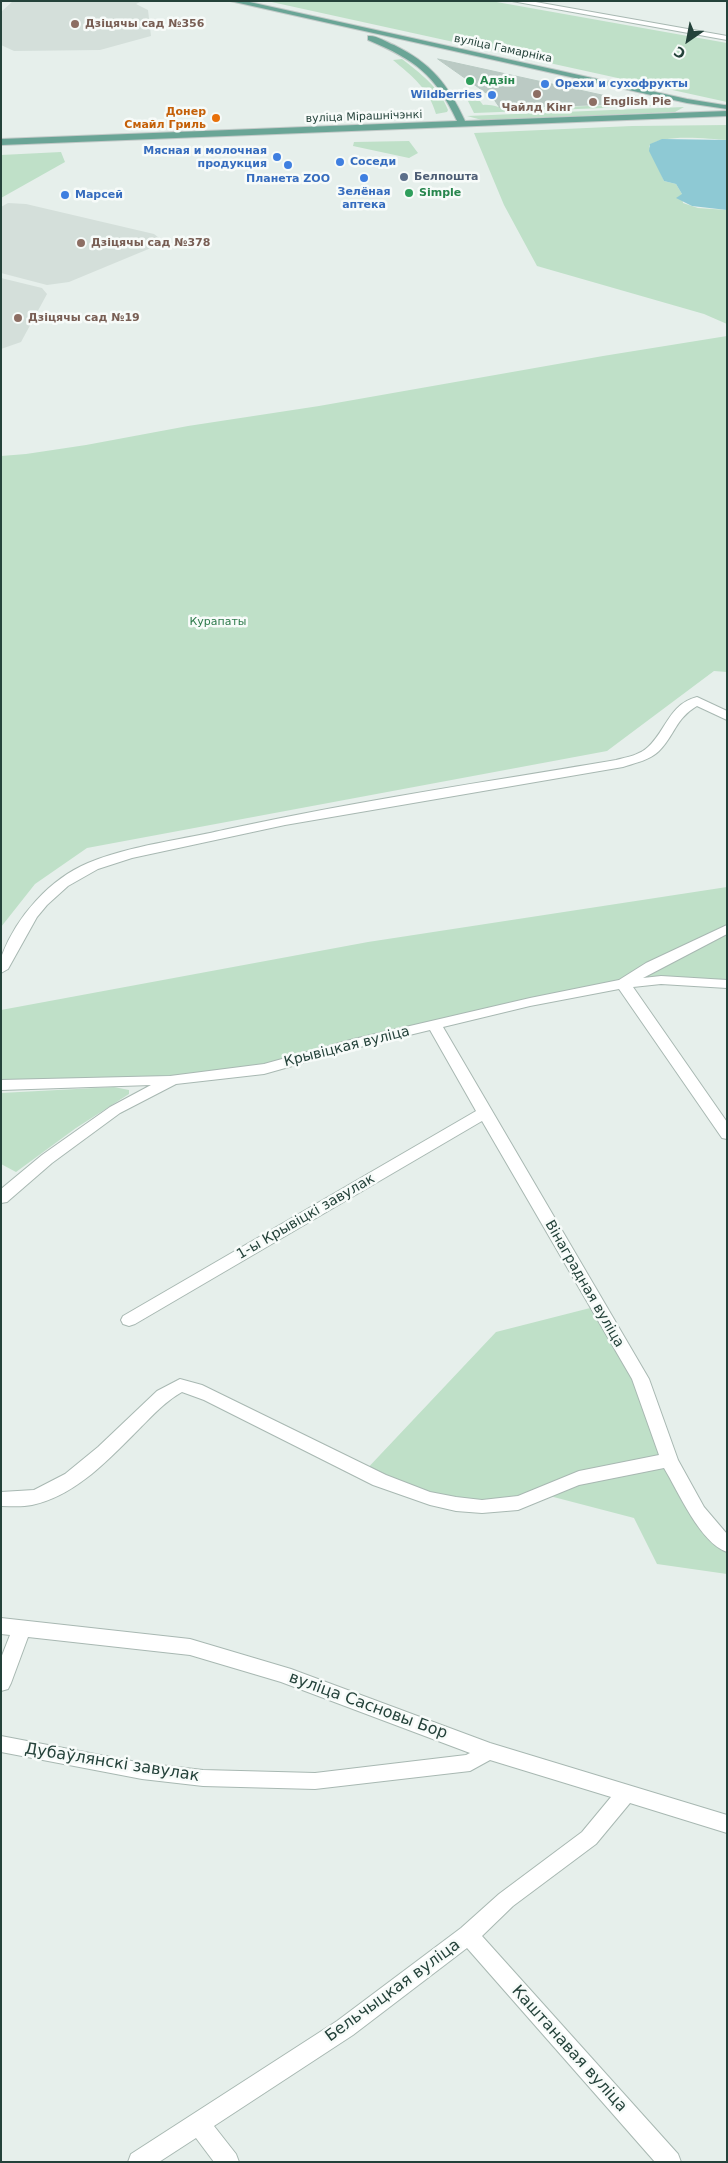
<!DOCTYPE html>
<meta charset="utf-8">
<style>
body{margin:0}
#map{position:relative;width:728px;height:2163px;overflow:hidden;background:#e6efeb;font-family:"DejaVu Sans",sans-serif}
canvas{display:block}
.frame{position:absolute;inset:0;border:2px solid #24423a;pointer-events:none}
.north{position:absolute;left:663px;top:15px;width:50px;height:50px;-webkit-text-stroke:4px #f7fbf9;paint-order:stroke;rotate:213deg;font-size:14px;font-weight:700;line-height:20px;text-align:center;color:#24423a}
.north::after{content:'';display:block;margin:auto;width:18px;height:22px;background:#24423a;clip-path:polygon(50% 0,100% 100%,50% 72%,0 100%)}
</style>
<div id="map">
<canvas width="728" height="2163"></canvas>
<div class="frame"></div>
<div class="north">С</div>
</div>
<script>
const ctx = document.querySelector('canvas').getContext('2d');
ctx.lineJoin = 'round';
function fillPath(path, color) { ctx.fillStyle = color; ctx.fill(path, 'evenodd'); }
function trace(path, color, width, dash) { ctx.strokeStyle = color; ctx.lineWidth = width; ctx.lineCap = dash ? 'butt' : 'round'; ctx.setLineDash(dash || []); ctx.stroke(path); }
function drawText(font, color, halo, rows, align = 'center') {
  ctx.font = font + ' "DejaVu Sans",sans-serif'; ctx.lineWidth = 5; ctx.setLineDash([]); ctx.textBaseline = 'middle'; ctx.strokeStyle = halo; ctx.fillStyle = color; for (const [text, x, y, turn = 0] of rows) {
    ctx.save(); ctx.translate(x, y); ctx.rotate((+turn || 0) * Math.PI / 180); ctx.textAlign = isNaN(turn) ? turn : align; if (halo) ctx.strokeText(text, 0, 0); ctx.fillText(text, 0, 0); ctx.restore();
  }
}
fillPath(new Path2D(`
 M 13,1 L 142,1 L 136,4 L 148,10 L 151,36 L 100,50 L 14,51 L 1,45 L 1,12 Z
 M 8,203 L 26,204 L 154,234 L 163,241 L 151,248 L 69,282 L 47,285 L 1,273 L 1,207 Z
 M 1,278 L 42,288 L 47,294 L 21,342 L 1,349 Z`), '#d4dfda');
fillPath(new Path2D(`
 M 267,1 L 491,1 L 727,43 L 727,102 Z
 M 402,59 C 421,74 439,87 448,110 L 447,112 L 436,114 C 429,89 412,76 393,60 Z
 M 468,101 L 480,101 L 483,105 C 492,104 499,108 508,109 L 642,104 L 656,106 L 474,113 Z
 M 684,107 L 675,112 L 482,120 L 467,116 Z
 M 727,125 L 727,140 C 709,139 662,133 649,146 L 664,181 L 676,184 L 682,194 L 683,203 L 698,208 L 727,210 L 727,324 L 704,314 L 537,266 L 504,205 L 474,133 L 632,126 Z
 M 409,141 L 418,153 L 409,158 L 353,146 L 354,142 Z
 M 61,152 L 65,162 L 1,198 L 1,155 Z
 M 727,336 L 727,672 L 714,671 L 607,751 L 87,848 L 35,884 L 1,927 L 1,456 L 26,454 L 86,445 L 188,426 L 319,406 L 603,356 Z
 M 727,887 L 727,984 L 707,981 L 623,984 L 235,1074 L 1,1085 L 1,1010 L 368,942 Z
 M 114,1087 L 129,1090 L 129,1094 L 76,1128 L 16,1172 L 1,1164 L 1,1093 Z
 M 598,1306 L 640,1379 L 669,1460 L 727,1545 L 727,1574 L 657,1564 L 634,1518 L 542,1494 L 457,1504 L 363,1473 L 496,1332 Z`), '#bfe0c8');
fillPath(new Path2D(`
 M 662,139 L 727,140 L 727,210 L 692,206 L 676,198 L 682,194 L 676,184 L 664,181 L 649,151 L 650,144 Z`), '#8ec9d4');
const building = new Path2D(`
 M 438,59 L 620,99 L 620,104 L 500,108 L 493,98 Z`);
fillPath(building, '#bbcac4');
trace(building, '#b8c9c2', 1);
const minor = new Path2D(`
 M 512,1 L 530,1 L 727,36 L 727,40 Z
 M 697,697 L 727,711 L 727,720 L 697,706 C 675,719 675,735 659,751 C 650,760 635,763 623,767 L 285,825 L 132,858 L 98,869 L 68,886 L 47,905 L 37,917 L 8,969 L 1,973 C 1,968 0,960 2,955 C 17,916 50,879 88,863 C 128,846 185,839 228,829 C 356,801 486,782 616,760 C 627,757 640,755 648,747 C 666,731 669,704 697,697 Z
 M 727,925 L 727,934 L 643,978 L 661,976 L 727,980 L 727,988 L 661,984 L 633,987 L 727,1122 L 727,1139 L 722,1138 L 619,989 L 530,1006 L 443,1027 L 649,1379 L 678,1460 L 704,1507 L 727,1534 L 727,1552 C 700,1543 678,1491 664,1468 L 579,1485 L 518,1510 L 482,1513 L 456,1511 L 430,1505 L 373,1485 L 204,1400 L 182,1392 C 166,1401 154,1414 141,1427 C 111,1457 76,1496 32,1505 C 22,1507 12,1506 1,1506 L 1,1492 L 34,1490 L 65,1474 L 98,1447 L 157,1391 L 180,1379 L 202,1385 L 386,1475 L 430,1492 L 456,1497 L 482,1500 L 518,1496 L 579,1471 L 659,1455 L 632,1379 L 482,1121 L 135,1324 L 129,1326 L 123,1324 L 121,1320 L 123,1316 L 476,1111 L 430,1030 L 356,1048 L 264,1074 L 176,1084 L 120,1113 L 52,1163 L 7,1202 L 1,1203 L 1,1189 L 42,1155 L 110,1107 L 151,1085 L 1,1090 L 1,1080 L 170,1076 L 264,1064 L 354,1039 L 530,998 L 619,980 L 646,963 Z
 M 1,1618 L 190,1639 L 291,1669 L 490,1743 L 727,1815 L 727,1833 L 630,1803 L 596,1844 L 513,1906 L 482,1936 L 678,2154 L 681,2162 L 655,2162 L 467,1948 L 353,2035 L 214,2126 L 236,2154 L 239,2162 L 214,2162 L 196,2138 L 159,2162 L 128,2162 L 131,2154 L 337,2021 L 461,1928 L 499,1894 L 582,1832 L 611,1797 L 490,1760 L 470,1771 L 315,1789 L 203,1786 L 142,1779 L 1,1752 L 1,1736 L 142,1763 L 203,1770 L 315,1773 L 466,1755 L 470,1753 L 281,1682 L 190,1655 L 28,1637 L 11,1683 L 8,1689 L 1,1691 L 1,1658 L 10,1635 L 1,1634 Z`);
const major = new Path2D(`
 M 230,1 L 245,1 L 687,99 L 724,105 L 727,105 L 727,109 L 687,103 Z
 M 368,36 C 377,35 386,42 394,45 C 431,63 448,84 465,121 L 727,111 L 727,116 L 1,145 L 1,139 L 457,121 C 435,74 415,60 368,40 Z`);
trace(minor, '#a8b8b2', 2);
trace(major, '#c2cac8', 2);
fillPath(minor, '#fff');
fillPath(major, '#6aa596');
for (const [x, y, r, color] of [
 [75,24,5,"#8d6e63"],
 [470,81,5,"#2e9e5b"],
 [545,84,5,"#3f7fe0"],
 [537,94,5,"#8d6e63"],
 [492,95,5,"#3f7fe0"],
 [593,102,5,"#8d6e63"],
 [216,118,5,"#e8710a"],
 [277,157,5,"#3f7fe0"],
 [340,162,5,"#3f7fe0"],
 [288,165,5,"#3f7fe0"],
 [404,177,5,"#5c6f8a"],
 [364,178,5,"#3f7fe0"],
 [409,193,5,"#2e9e5b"],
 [65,195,5,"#3f7fe0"],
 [81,243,5,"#8d6e63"],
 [18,318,5,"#8d6e63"]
]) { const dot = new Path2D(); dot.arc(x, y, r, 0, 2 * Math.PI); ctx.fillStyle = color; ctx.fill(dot); trace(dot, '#f7fbf9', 2); }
drawText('bold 11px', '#785e54', '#f7fbf9', [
 ["Дзіцячы сад №356",85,24],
 ["English Pie",603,102],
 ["Чайлд Кінг",537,108,"center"],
 ["Дзіцячы сад №378",91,243],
 ["Дзіцячы сад №19",28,318]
], 'left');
drawText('11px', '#24423a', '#f7fbf9', [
 ["вуліца Гамарніка",503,49,12],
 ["вуліца Мірашнічэнкі",364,117,-2]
]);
drawText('bold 11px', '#27864d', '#f7fbf9', [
 ["Адзін",480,81],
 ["Simple",419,193]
], 'left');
drawText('bold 11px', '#366cbe', '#f7fbf9', [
 ["Орехи и сухофрукты",555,84],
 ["Wildberries",482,95,"right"],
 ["Мясная и молочная",267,151,"right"],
 ["продукция",267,164,"right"],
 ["Соседи",350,162],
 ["Планета ZOO",288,179,"center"],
 ["Зелёная",364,192,"center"],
 ["аптека",364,205,"center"],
 ["Марсей",75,195]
], 'left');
drawText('bold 11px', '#c56008', '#f7fbf9', [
 ["Донер",206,112],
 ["Смайл Гриль",206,125]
], 'right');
drawText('bold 11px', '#4e5e75', '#f7fbf9', [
 ["Белпошта",414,177]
], 'left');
drawText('11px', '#2d7a4b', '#f7fbf9', [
 ["Курапаты",218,622]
]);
drawText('14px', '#24423a', '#f7fbf9', [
 ["Крывіцкая вуліца",347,1047,-14],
 ["1-ы Крывіцкі завулак",306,1217,-30],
 ["Вінаградная вуліца",584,1284,60]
]);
drawText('16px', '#24423a', '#f7fbf9', [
 ["вуліца Сасновы Бор",368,1706,20],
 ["Дубаўлянскі завулак",112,1763,9],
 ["Бельчыцкая вуліца",393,1991,-36],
 ["Каштанавая вуліца",569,2049,48]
]);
</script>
